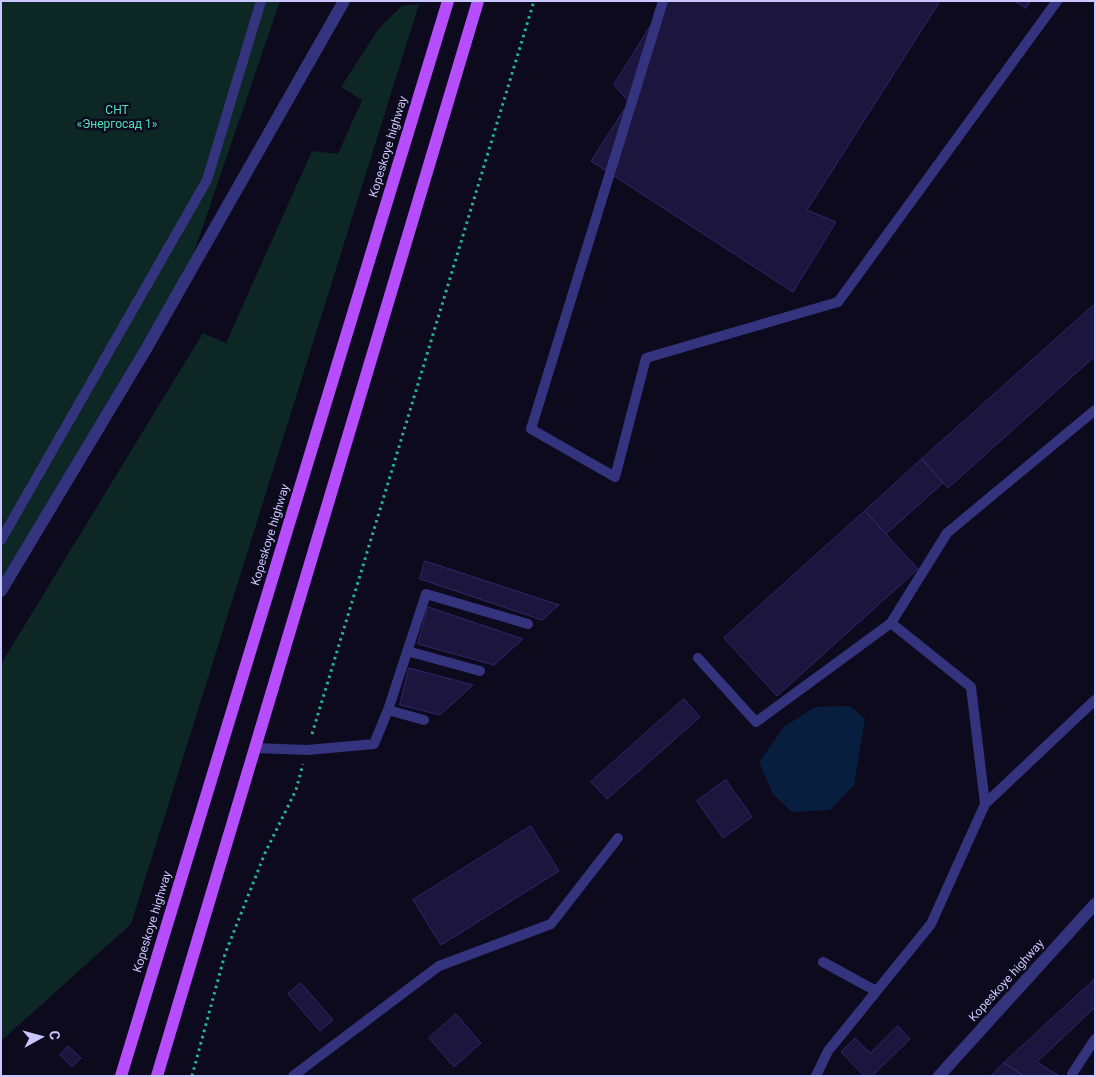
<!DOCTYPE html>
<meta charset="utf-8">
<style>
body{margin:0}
#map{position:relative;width:1096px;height:1077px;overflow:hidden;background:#0d0a1d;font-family:Roboto,sans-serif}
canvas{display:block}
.frame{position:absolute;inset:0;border:2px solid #cac6ff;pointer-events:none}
.north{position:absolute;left:15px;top:1012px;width:50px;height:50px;-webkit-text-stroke:4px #0d0a1d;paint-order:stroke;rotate:83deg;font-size:14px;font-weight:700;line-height:20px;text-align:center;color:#cac6ff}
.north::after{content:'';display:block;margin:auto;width:18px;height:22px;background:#cac6ff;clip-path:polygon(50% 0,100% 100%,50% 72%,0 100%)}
</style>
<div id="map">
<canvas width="1096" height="1077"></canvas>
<div class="frame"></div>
<div class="north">С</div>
</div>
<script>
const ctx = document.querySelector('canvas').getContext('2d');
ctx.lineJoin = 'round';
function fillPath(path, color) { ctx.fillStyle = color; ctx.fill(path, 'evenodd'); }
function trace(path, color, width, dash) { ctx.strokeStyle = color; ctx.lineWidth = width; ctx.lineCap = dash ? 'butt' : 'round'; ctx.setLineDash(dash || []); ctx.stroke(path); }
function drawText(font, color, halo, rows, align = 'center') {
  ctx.font = font + ' Roboto,sans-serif'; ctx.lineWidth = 5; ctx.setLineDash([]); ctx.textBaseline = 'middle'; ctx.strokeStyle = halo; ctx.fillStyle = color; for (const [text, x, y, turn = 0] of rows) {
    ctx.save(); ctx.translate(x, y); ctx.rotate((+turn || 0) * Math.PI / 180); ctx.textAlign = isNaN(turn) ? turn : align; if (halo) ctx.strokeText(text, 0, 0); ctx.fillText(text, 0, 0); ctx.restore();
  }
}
fillPath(new Path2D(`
 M 1,1 L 280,1 L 191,261 L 1,580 Z
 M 419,4 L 131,924 L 1,1041 L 1,664 L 203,333 L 226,343 L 312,151 L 338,154 L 362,100 L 341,87 L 379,28 L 402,6 Z`), '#0d2725');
fillPath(new Path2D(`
 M 850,706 L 865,719 L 854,785 L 830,810 L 792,812 L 773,794 L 759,762 L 784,727 L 815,707 Z`), '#081e3e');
const building = new Path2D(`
 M 666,1 L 940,1 L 807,210 L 836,222 L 793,292 L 591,161 L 629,102 L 614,85 Z
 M 1015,1 L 1030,1 L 1026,8 Z
 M 1095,304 L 1095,356 L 948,488 L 922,459 Z
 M 922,459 L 943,483 L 886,534 L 865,511 Z
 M 865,511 L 918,569 L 777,696 L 724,638 Z
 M 425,561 L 559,605 L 542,620 L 420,579 Z
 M 428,607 L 523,639 L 494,665 L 418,644 Z
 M 409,668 L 473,685 L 440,715 L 400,705 Z
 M 684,699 L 700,717 L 607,799 L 591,782 Z
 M 726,780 L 752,817 L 723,838 L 697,801 Z
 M 531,826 L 559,871 L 441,945 L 413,900 Z
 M 1095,979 L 1095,1007 L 1037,1062 L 1059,1076 L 1024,1076 L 1004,1063 Z
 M 301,983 L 333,1020 L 320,1031 L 288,994 Z
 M 456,1014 L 481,1043 L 454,1067 L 429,1038 Z
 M 898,1026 L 910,1039 L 872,1076 L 864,1076 L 841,1052 L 855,1038 L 870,1053 Z
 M 68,1046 L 81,1058 L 72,1067 L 60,1055 Z
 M 1004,1063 L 1024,1076 L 991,1076 Z`);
fillPath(building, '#1c163e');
trace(building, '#32266c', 1);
trace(new Path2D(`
 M 312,734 L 534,1
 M 192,1076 L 225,954 L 265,853 L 296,790 L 303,764`), '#27b2a5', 3, [2.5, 4]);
trace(new Path2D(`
 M 663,1 L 531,429 L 615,477 L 646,358 L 838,302 L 1057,1
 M 1,540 L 207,180 L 261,1
 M 407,651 L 480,671
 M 698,658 L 756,722 L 891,623
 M 388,710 L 424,720
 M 255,748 L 307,750 L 374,744 L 388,710 L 426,594 L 528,624
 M 985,804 L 1095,700
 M 823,962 L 876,991
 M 1072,1074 L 1095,1039
 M 293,1076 L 439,966 L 551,924 L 618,838
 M 816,1076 L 828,1051 L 931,924 L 985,804 L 971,687 L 891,623 L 947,533 L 1095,410`), '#33337e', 10);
trace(new Path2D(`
 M 1,591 L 146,349 L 344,1`), '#33337e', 12);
trace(new Path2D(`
 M 939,1076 L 1095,904`), '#33337e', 12);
trace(new Path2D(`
 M 121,1076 L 448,1
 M 157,1076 L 478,1`), '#b64dff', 12);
drawText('12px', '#4ee3b8', '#0d0a1d', [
 ["СНТ",117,111],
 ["«Энергосад 1»",117,125]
]);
drawText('12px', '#cac6ff', '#0d0a1d', [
 ["Kopeskoye highway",389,147,-73],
 ["Kopeskoye highway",271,535,-73],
 ["Kopeskoye highway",153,922,-73],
 ["Kopeskoye highway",1007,981,-48]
]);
</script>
